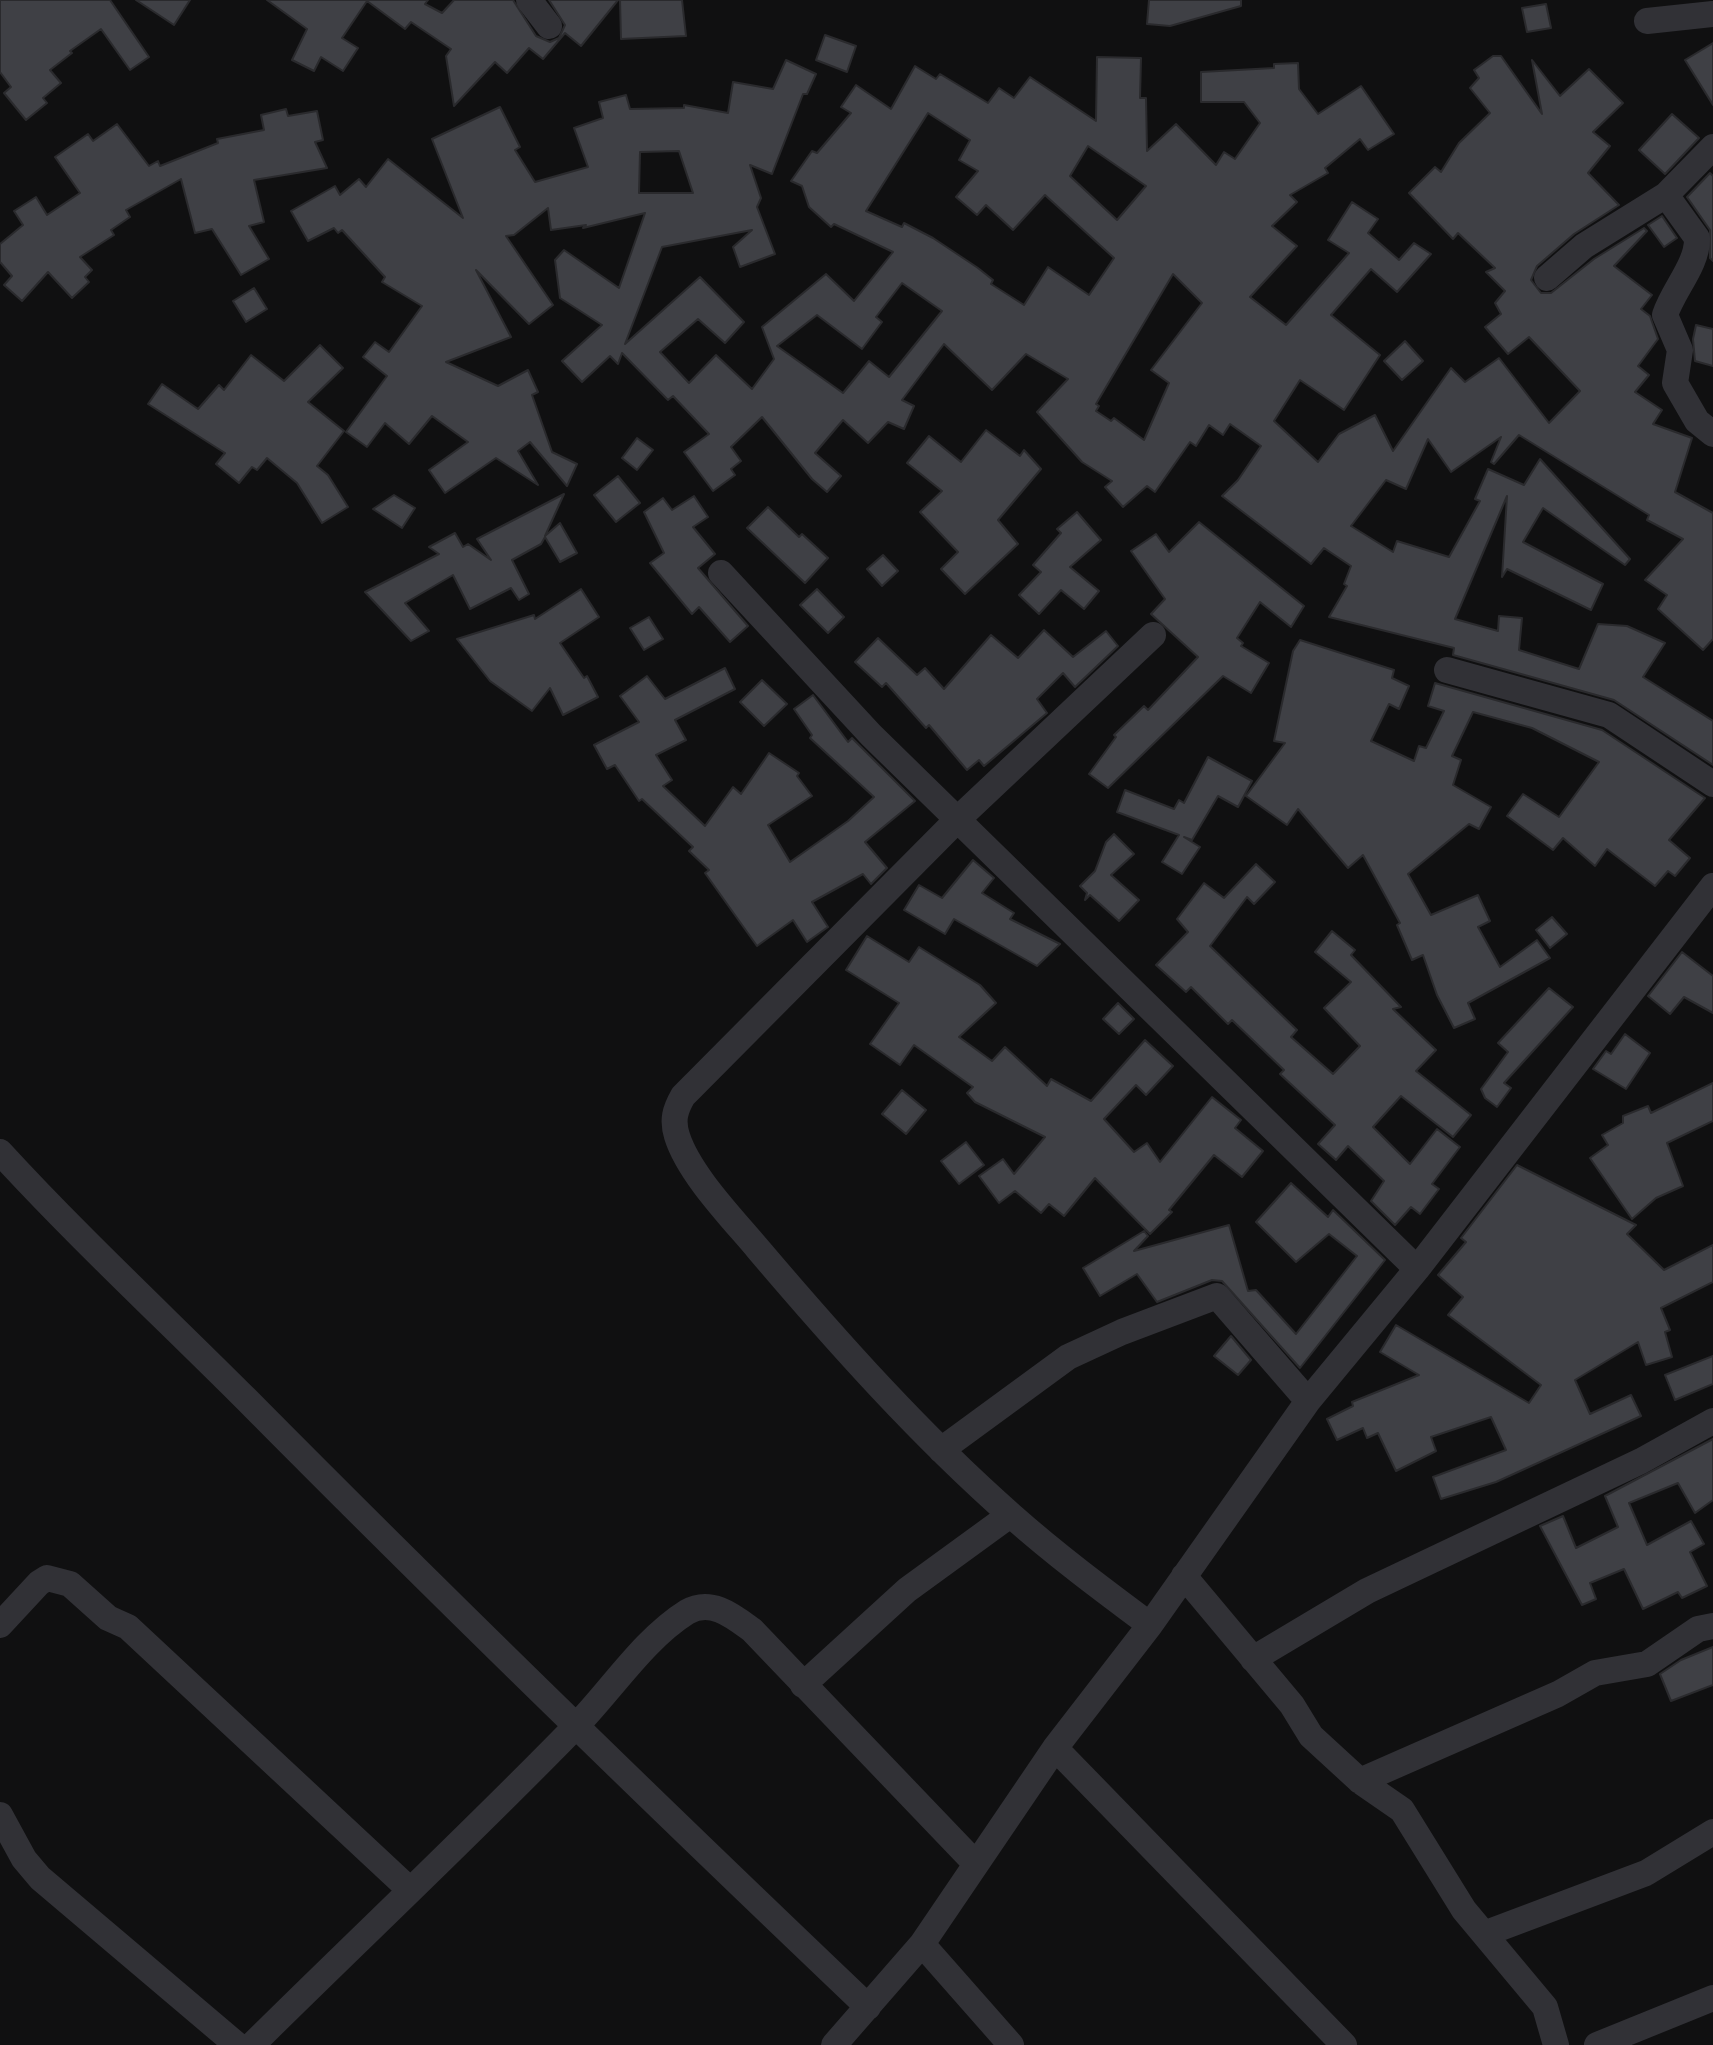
<!DOCTYPE html>
<style>
body{margin:0}
canvas{display:block;background:#101011}
</style>
<canvas width="1713" height="2045"></canvas>
<script>
const ctx = document.querySelector('canvas').getContext('2d');
ctx.lineJoin = 'round';
function fillPath(path, color) { ctx.fillStyle = color; ctx.fill(path, 'evenodd'); }
function trace(path, color, width, dash) { ctx.strokeStyle = color; ctx.lineWidth = width; ctx.lineCap = dash ? 'butt' : 'round'; ctx.setLineDash(dash || []); ctx.stroke(path); }
const building = new Path2D(`
 M 0,0 L 110,0 L 149,57 L 130,70 L 101,29 L 70,51 L 72,53 L 50,70 L 61,83 L 43,98 L 47,103 L 26,120 L 4,93 L 11,87 L 0,72 Z
 M 136,0 L 190,0 L 174,25 Z
 M 267,0 L 428,0 L 425,4 L 442,13 L 454,0 L 513,0 L 536,36 L 550,42 L 559,38 L 565,25 L 549,0 L 618,0 L 581,46 L 565,33 L 543,59 L 529,48 L 507,73 L 495,62 L 454,106 L 446,56 L 451,49 L 411,22 L 405,29 L 367,1 L 342,38 L 358,48 L 343,71 L 321,57 L 314,71 L 292,60 L 307,29 Z
 M 620,0 L 682,0 L 686,36 L 621,39 Z
 M 1149,0 L 1241,0 L 1241,6 L 1170,26 L 1147,24 Z
 M 1546,4 L 1551,28 L 1527,32 L 1522,8 Z
 M 825,35 L 856,46 L 847,72 L 816,60 Z
 M 1713,43 L 1713,105 L 1685,60 Z
 M 1493,56 L 1501,56 L 1542,114 L 1532,60 L 1560,96 L 1589,69 L 1623,103 L 1593,132 L 1610,146 L 1588,173 L 1619,205 L 1574,234 L 1537,266 L 1531,280 L 1541,293 L 1551,293 L 1594,259 L 1644,228 L 1647,231 L 1614,266 L 1652,295 L 1641,309 L 1650,316 L 1658,339 L 1638,366 L 1649,375 L 1635,392 L 1662,410 L 1653,424 L 1692,438 L 1675,492 L 1713,513 L 1713,639 L 1703,650 L 1658,609 L 1667,595 L 1645,580 L 1683,539 L 1647,520 L 1649,515 L 1519,435 L 1494,464 L 1491,462 L 1501,437 L 1451,472 L 1428,439 L 1406,489 L 1386,480 L 1351,526 L 1393,552 L 1397,541 L 1449,557 L 1480,501 L 1475,499 L 1488,469 L 1524,485 L 1540,459 L 1630,559 L 1625,565 L 1543,508 L 1523,542 L 1603,584 L 1591,610 L 1507,569 L 1502,577 L 1507,496 L 1455,619 L 1498,631 L 1499,616 L 1522,618 L 1519,650 L 1579,669 L 1598,624 L 1627,626 L 1665,643 L 1643,677 L 1713,721 L 1713,765 L 1614,700 L 1453,655 L 1454,648 L 1329,617 L 1347,586 L 1344,584 L 1351,566 L 1324,548 L 1311,564 L 1222,496 L 1238,480 L 1261,446 L 1230,424 L 1223,435 L 1209,425 L 1196,446 L 1190,442 L 1155,492 L 1147,486 L 1123,507 L 1105,487 L 1112,481 L 1082,462 L 1037,412 L 1068,379 L 1026,354 L 992,390 L 944,344 L 902,400 L 914,406 L 904,429 L 888,422 L 868,443 L 843,420 L 815,453 L 841,476 L 827,492 L 812,479 L 762,417 L 731,447 L 741,461 L 731,469 L 735,475 L 713,491 L 684,452 L 709,434 L 673,396 L 668,400 L 622,353 L 618,364 L 610,356 L 582,382 L 562,361 L 602,325 L 560,298 L 555,260 L 564,250 L 619,288 L 645,213 L 583,228 L 586,225 L 551,230 L 548,208 L 514,235 L 506,236 L 553,305 L 529,324 L 476,270 L 511,337 L 446,362 L 498,386 L 528,370 L 538,392 L 532,395 L 552,452 L 577,464 L 567,486 L 530,442 L 518,451 L 538,485 L 496,458 L 445,493 L 429,470 L 468,442 L 432,416 L 409,444 L 385,423 L 367,447 L 346,432 L 387,376 L 363,357 L 375,342 L 389,352 L 422,306 L 382,282 L 385,277 L 342,230 L 338,233 L 334,228 L 308,241 L 291,211 L 335,186 L 340,195 L 359,179 L 366,187 L 388,159 L 463,218 L 432,139 L 500,107 L 520,147 L 515,150 L 535,182 L 588,167 L 574,128 L 603,118 L 599,102 L 626,95 L 630,109 L 684,108 L 684,105 L 728,113 L 733,82 L 773,89 L 786,60 L 816,74 L 807,94 L 803,94 L 772,174 L 750,165 L 761,198 L 757,207 L 775,254 L 740,267 L 733,247 L 752,230 L 662,247 L 625,344 L 700,277 L 744,322 L 725,343 L 698,319 L 660,352 L 689,383 L 716,355 L 752,389 L 774,359 L 762,327 L 826,274 L 854,301 L 893,252 L 834,224 L 831,227 L 809,207 L 802,186 L 791,181 L 812,151 L 817,153 L 851,113 L 841,107 L 856,85 L 891,109 L 915,66 L 936,79 L 940,74 L 988,103 L 999,88 L 1014,98 L 1030,77 L 1096,121 L 1097,57 L 1141,58 L 1140,98 L 1146,98 L 1147,151 L 1176,124 L 1216,165 L 1224,152 L 1235,159 L 1260,123 L 1244,102 L 1201,102 L 1201,72 L 1274,68 L 1274,64 L 1298,63 L 1299,89 L 1318,114 L 1361,86 L 1394,134 L 1368,150 L 1360,139 L 1325,168 L 1328,173 L 1290,195 L 1297,202 L 1272,226 L 1297,246 L 1250,297 L 1286,325 L 1349,253 L 1328,240 L 1352,202 L 1378,219 L 1368,233 L 1399,260 L 1414,243 L 1431,254 L 1397,292 L 1371,269 L 1331,315 L 1380,355 L 1344,410 L 1300,380 L 1274,421 L 1318,462 L 1339,434 L 1375,415 L 1393,451 L 1451,368 L 1465,382 L 1499,358 L 1549,423 L 1580,391 L 1529,337 L 1508,354 L 1485,327 L 1501,314 L 1495,303 L 1505,291 L 1486,272 L 1495,268 L 1458,233 L 1453,239 L 1409,193 L 1435,167 L 1441,172 L 1459,143 L 1490,113 L 1470,88 L 1479,78 L 1474,70 ZM 928,113 L 970,140 L 959,160 L 978,171 L 956,197 L 977,215 L 986,205 L 1013,230 L 1045,195 L 1114,258 L 1089,295 L 1048,267 L 1024,305 L 991,284 L 993,280 L 978,268 L 933,238 L 904,223 L 902,227 L 866,211 ZM 1088,146 L 1146,186 L 1117,220 L 1070,176 ZM 679,151 L 693,193 L 639,193 L 640,152 ZM 1173,274 L 1202,303 L 1151,370 L 1169,383 L 1144,440 L 1114,418 L 1111,421 L 1096,411 L 1099,406 L 1096,404 ZM 902,283 L 942,311 L 889,377 L 869,361 L 843,393 L 777,346 L 817,315 L 862,349 L 882,322 L 876,317 Z
 M 286,109 L 288,116 L 317,111 L 323,140 L 315,142 L 327,168 L 254,180 L 264,222 L 249,226 L 269,259 L 241,275 L 212,229 L 195,233 L 181,179 L 126,210 L 130,217 L 111,230 L 114,235 L 80,257 L 92,270 L 85,277 L 89,282 L 72,298 L 48,272 L 22,301 L 4,285 L 12,276 L 0,262 L 0,244 L 23,225 L 14,211 L 36,197 L 47,215 L 80,193 L 55,157 L 88,134 L 93,141 L 117,124 L 149,166 L 158,161 L 160,166 L 218,143 L 217,139 L 264,130 L 261,115 Z
 M 1672,114 L 1699,138 L 1665,174 L 1639,150 Z
 M 1710,173 L 1713,176 L 1713,261 L 1710,258 L 1710,230 L 1687,197 Z
 M 1662,216 L 1677,238 L 1664,247 L 1648,225 Z
 M 254,288 L 267,309 L 246,322 L 233,301 Z
 M 1696,325 L 1713,329 L 1713,366 L 1695,361 L 1693,339 Z
 M 1405,341 L 1423,361 L 1402,380 L 1384,361 Z
 M 320,345 L 343,368 L 308,402 L 344,431 L 317,466 L 328,475 L 348,507 L 322,523 L 297,483 L 267,458 L 257,470 L 252,467 L 239,483 L 216,464 L 225,453 L 148,404 L 162,384 L 198,409 L 219,385 L 224,390 L 251,355 L 284,381 Z
 M 986,430 L 1020,456 L 1024,450 L 1041,469 L 998,520 L 1018,544 L 965,594 L 941,569 L 958,552 L 920,512 L 942,491 L 907,463 L 929,436 L 961,462 Z
 M 637,438 L 653,450 L 637,470 L 622,458 Z
 M 618,476 L 640,503 L 616,522 L 594,495 Z
 M 564,494 L 545,536 L 560,523 L 577,553 L 560,562 L 545,537 L 541,544 L 512,560 L 529,594 L 519,600 L 511,588 L 470,609 L 453,575 L 405,603 L 429,631 L 411,641 L 365,592 L 439,554 L 429,547 L 455,533 L 463,547 L 468,544 L 491,560 L 477,539 Z
 M 394,495 L 415,508 L 402,528 L 373,509 Z
 M 694,496 L 708,517 L 693,527 L 715,554 L 698,568 L 748,626 L 730,642 L 699,607 L 692,614 L 650,563 L 664,553 L 644,512 L 663,498 L 672,510 Z
 M 768,507 L 799,537 L 802,534 L 828,558 L 805,583 L 747,528 Z
 M 1077,512 L 1101,540 L 1070,567 L 1099,591 L 1084,609 L 1061,590 L 1039,614 L 1019,595 L 1041,572 L 1033,565 L 1061,533 L 1057,529 Z
 M 1199,522 L 1304,606 L 1291,627 L 1260,602 L 1237,638 L 1243,643 L 1241,646 L 1269,663 L 1251,693 L 1223,676 L 1108,788 L 1089,774 L 1116,737 L 1114,735 L 1144,706 L 1148,710 L 1198,657 L 1151,614 L 1165,599 L 1131,551 L 1156,534 L 1169,552 Z
 M 883,555 L 898,571 L 882,586 L 867,569 Z
 M 581,589 L 599,617 L 560,643 L 584,678 L 587,676 L 598,697 L 563,715 L 550,688 L 532,711 L 490,681 L 457,639 L 534,615 L 535,619 Z
 M 817,589 L 844,617 L 828,633 L 800,605 Z
 M 649,617 L 663,639 L 644,650 L 630,628 Z
 M 1044,630 L 1073,657 L 1106,631 L 1118,646 L 1075,687 L 1063,673 L 1037,699 L 1047,713 L 984,766 L 979,760 L 967,770 L 929,725 L 926,728 L 886,683 L 882,687 L 855,662 L 878,638 L 917,675 L 925,668 L 944,689 L 991,635 L 1018,658 Z
 M 1300,640 L 1394,670 L 1392,678 L 1409,686 L 1399,709 L 1389,704 L 1371,741 L 1414,761 L 1419,746 L 1426,748 L 1444,711 L 1428,706 L 1435,683 L 1602,730 L 1705,798 L 1669,840 L 1690,858 L 1675,876 L 1668,871 L 1655,886 L 1607,849 L 1595,866 L 1563,838 L 1553,850 L 1507,816 L 1523,794 L 1559,817 L 1599,762 L 1532,728 L 1473,712 L 1452,756 L 1461,760 L 1453,785 L 1491,807 L 1479,829 L 1469,824 L 1408,874 L 1431,915 L 1478,895 L 1490,921 L 1478,927 L 1500,967 L 1537,940 L 1550,958 L 1468,1003 L 1475,1019 L 1454,1028 L 1437,995 L 1423,955 L 1412,960 L 1397,925 L 1400,923 L 1363,855 L 1348,868 L 1298,809 L 1287,825 L 1246,796 L 1285,743 L 1274,741 L 1293,651 Z
 M 725,668 L 735,689 L 675,720 L 686,740 L 656,755 L 672,780 L 663,786 L 705,826 L 733,787 L 741,794 L 769,753 L 799,773 L 797,776 L 812,796 L 768,825 L 790,862 L 848,821 L 874,797 L 810,738 L 812,735 L 794,709 L 813,695 L 848,742 L 852,738 L 915,801 L 865,842 L 887,868 L 871,884 L 863,874 L 812,902 L 828,927 L 807,942 L 793,920 L 757,946 L 705,873 L 709,870 L 689,851 L 693,847 L 642,799 L 639,801 L 615,765 L 607,769 L 594,745 L 639,722 L 620,696 L 647,676 L 665,699 Z
 M 762,680 L 787,704 L 764,726 L 740,702 Z
 M 1208,757 L 1252,781 L 1238,807 L 1218,796 L 1192,840 L 1184,837 L 1200,847 L 1182,874 L 1162,862 L 1179,835 L 1117,812 L 1125,790 L 1174,809 L 1179,800 L 1184,803 Z
 M 1114,834 L 1134,854 L 1111,875 L 1139,900 L 1119,921 L 1090,895 L 1085,900 L 1087,893 L 1080,886 L 1095,871 L 1106,842 Z
 M 973,860 L 994,878 L 982,893 L 1014,913 L 1010,919 L 1060,944 L 1037,966 L 954,919 L 945,934 L 904,910 L 919,885 L 942,898 Z
 M 1256,864 L 1275,882 L 1254,904 L 1247,897 L 1210,946 L 1297,1030 L 1291,1037 L 1333,1074 L 1360,1046 L 1324,1008 L 1351,982 L 1315,952 L 1332,931 L 1355,950 L 1351,955 L 1401,1007 L 1393,1009 L 1436,1050 L 1416,1071 L 1471,1115 L 1453,1137 L 1401,1096 L 1373,1127 L 1410,1164 L 1437,1129 L 1460,1147 L 1432,1184 L 1439,1189 L 1420,1214 L 1411,1207 L 1395,1225 L 1371,1201 L 1384,1181 L 1348,1146 L 1336,1160 L 1318,1144 L 1335,1125 L 1280,1074 L 1284,1070 L 1232,1020 L 1228,1024 L 1191,987 L 1186,992 L 1156,965 L 1188,932 L 1177,919 L 1204,883 L 1224,898 Z
 M 1552,917 L 1567,934 L 1550,948 L 1536,930 Z
 M 867,936 L 909,962 L 919,947 L 980,985 L 996,1003 L 959,1037 L 992,1061 L 1005,1047 L 1047,1086 L 1051,1079 L 1091,1101 L 1145,1040 L 1173,1066 L 1146,1095 L 1136,1085 L 1104,1119 L 1134,1152 L 1147,1143 L 1160,1162 L 1212,1097 L 1241,1120 L 1235,1128 L 1263,1151 L 1242,1177 L 1214,1155 L 1169,1210 L 1172,1212 L 1150,1234 L 1095,1178 L 1064,1216 L 1049,1204 L 1041,1213 L 1015,1191 L 999,1203 L 979,1176 L 1003,1159 L 1014,1174 L 1045,1137 L 975,1102 L 967,1093 L 973,1087 L 914,1045 L 900,1065 L 870,1044 L 899,1003 L 846,970 Z
 M 1682,952 L 1713,976 L 1713,1013 L 1684,997 L 1670,1014 L 1648,996 Z
 M 1549,988 L 1573,1007 L 1504,1083 L 1511,1088 L 1497,1107 L 1485,1098 L 1481,1089 L 1508,1052 L 1498,1043 Z
 M 1118,1003 L 1134,1019 L 1119,1034 L 1103,1019 Z
 M 1625,1034 L 1650,1053 L 1626,1089 L 1593,1069 L 1606,1051 L 1611,1054 Z
 M 1713,1083 L 1713,1121 L 1667,1143 L 1683,1186 L 1656,1198 L 1632,1219 L 1590,1158 L 1608,1145 L 1602,1135 L 1623,1123 L 1623,1116 L 1648,1106 L 1651,1113 Z
 M 902,1090 L 926,1110 L 906,1134 L 882,1114 Z
 M 966,1142 L 984,1165 L 959,1184 L 941,1161 Z
 M 1517,1165 L 1636,1225 L 1627,1234 L 1664,1270 L 1713,1245 L 1713,1282 L 1661,1308 L 1670,1330 L 1665,1332 L 1672,1357 L 1646,1365 L 1638,1342 L 1575,1380 L 1590,1414 L 1631,1395 L 1641,1416 L 1496,1482 L 1441,1499 L 1433,1477 L 1506,1450 L 1491,1417 L 1431,1437 L 1436,1451 L 1396,1471 L 1378,1433 L 1367,1438 L 1363,1428 L 1337,1440 L 1327,1419 L 1353,1406 L 1352,1402 L 1419,1375 L 1380,1352 L 1396,1325 L 1529,1403 L 1541,1385 L 1448,1315 L 1463,1297 L 1438,1275 L 1466,1242 L 1461,1238 Z
 M 1291,1183 L 1328,1217 L 1333,1210 L 1385,1260 L 1300,1368 L 1222,1281 L 1212,1280 L 1157,1302 L 1137,1274 L 1100,1296 L 1083,1268 L 1144,1231 L 1148,1236 L 1134,1251 L 1229,1225 L 1248,1291 L 1256,1290 L 1296,1334 L 1357,1256 L 1329,1234 L 1296,1262 L 1256,1222 Z
 M 1231,1336 L 1251,1360 L 1238,1375 L 1214,1356 Z
 M 1713,1356 L 1713,1384 L 1675,1400 L 1665,1375 Z
 M 1713,1439 L 1713,1500 L 1695,1513 L 1678,1483 L 1629,1503 L 1647,1545 L 1691,1521 L 1704,1544 L 1690,1552 L 1707,1586 L 1682,1598 L 1678,1592 L 1643,1609 L 1624,1569 L 1590,1583 L 1596,1599 L 1582,1605 L 1540,1526 L 1563,1516 L 1576,1548 L 1618,1527 L 1605,1496 Z
 M 1713,1647 L 1713,1685 L 1671,1701 L 1660,1674 L 1681,1660 Z`);
fillPath(building, '#3f4045');
trace(building, '#2a2a2d', 2);
trace(new Path2D(`
 M 529,0 L 549,26
 M 1647,21 L 1713,14
 M 1666,195 L 1697,238 C 1698,264 1673,290 1665,315 L 1680,350 L 1675,383 L 1697,421 L 1713,434
 M 1547,278 L 1584,246 L 1666,195 L 1713,147
 M 721,573 L 871,735 L 1417,1269
 M 1447,670 L 1609,715 L 1713,784
 M 0,1152 C 79,1238 164,1317 246,1399 C 450,1605 658,1807 868,2007
 M 941,1450 L 1068,1357 L 1122,1332 L 1217,1296 L 1308,1401
 M 1184,1576 L 1292,1705 L 1311,1736 L 1360,1781 L 1402,1810 L 1464,1910 L 1545,2007 L 1556,2045
 M 0,1625 L 39,1583 L 47,1578 L 70,1584 L 108,1618 L 128,1627 L 409,1889
 M 1150,1625 C 1103,1590 1056,1555 1012,1516 C 920,1435 837,1342 758,1249 C 732,1218 689,1174 677,1136 C 672,1120 675,1110 683,1096 L 959,818 L 1153,635
 M 1253,1659 L 1367,1591 L 1641,1461 L 1713,1421
 M 803,1685 L 907,1590 L 1010,1515
 M 1055,1748 L 1344,2045
 M 1360,1781 L 1558,1694 L 1595,1673 L 1647,1664 L 1698,1629 L 1713,1626
 M 0,1815 L 24,1859 L 40,1878 L 237,2045
 M 1484,1934 L 1646,1873 L 1713,1832
 M 922,1944 L 1011,2045
 M 252,2045 C 360,1938 471,1834 577,1725 C 612,1689 644,1639 687,1612 C 711,1598 733,1616 752,1630 L 976,1864
 M 834,2045 L 922,1944 L 1055,1748 L 1150,1625 L 1308,1401 L 1417,1269 L 1713,886
 M 1597,2045 L 1713,1998`), '#313136', 26);
</script>
